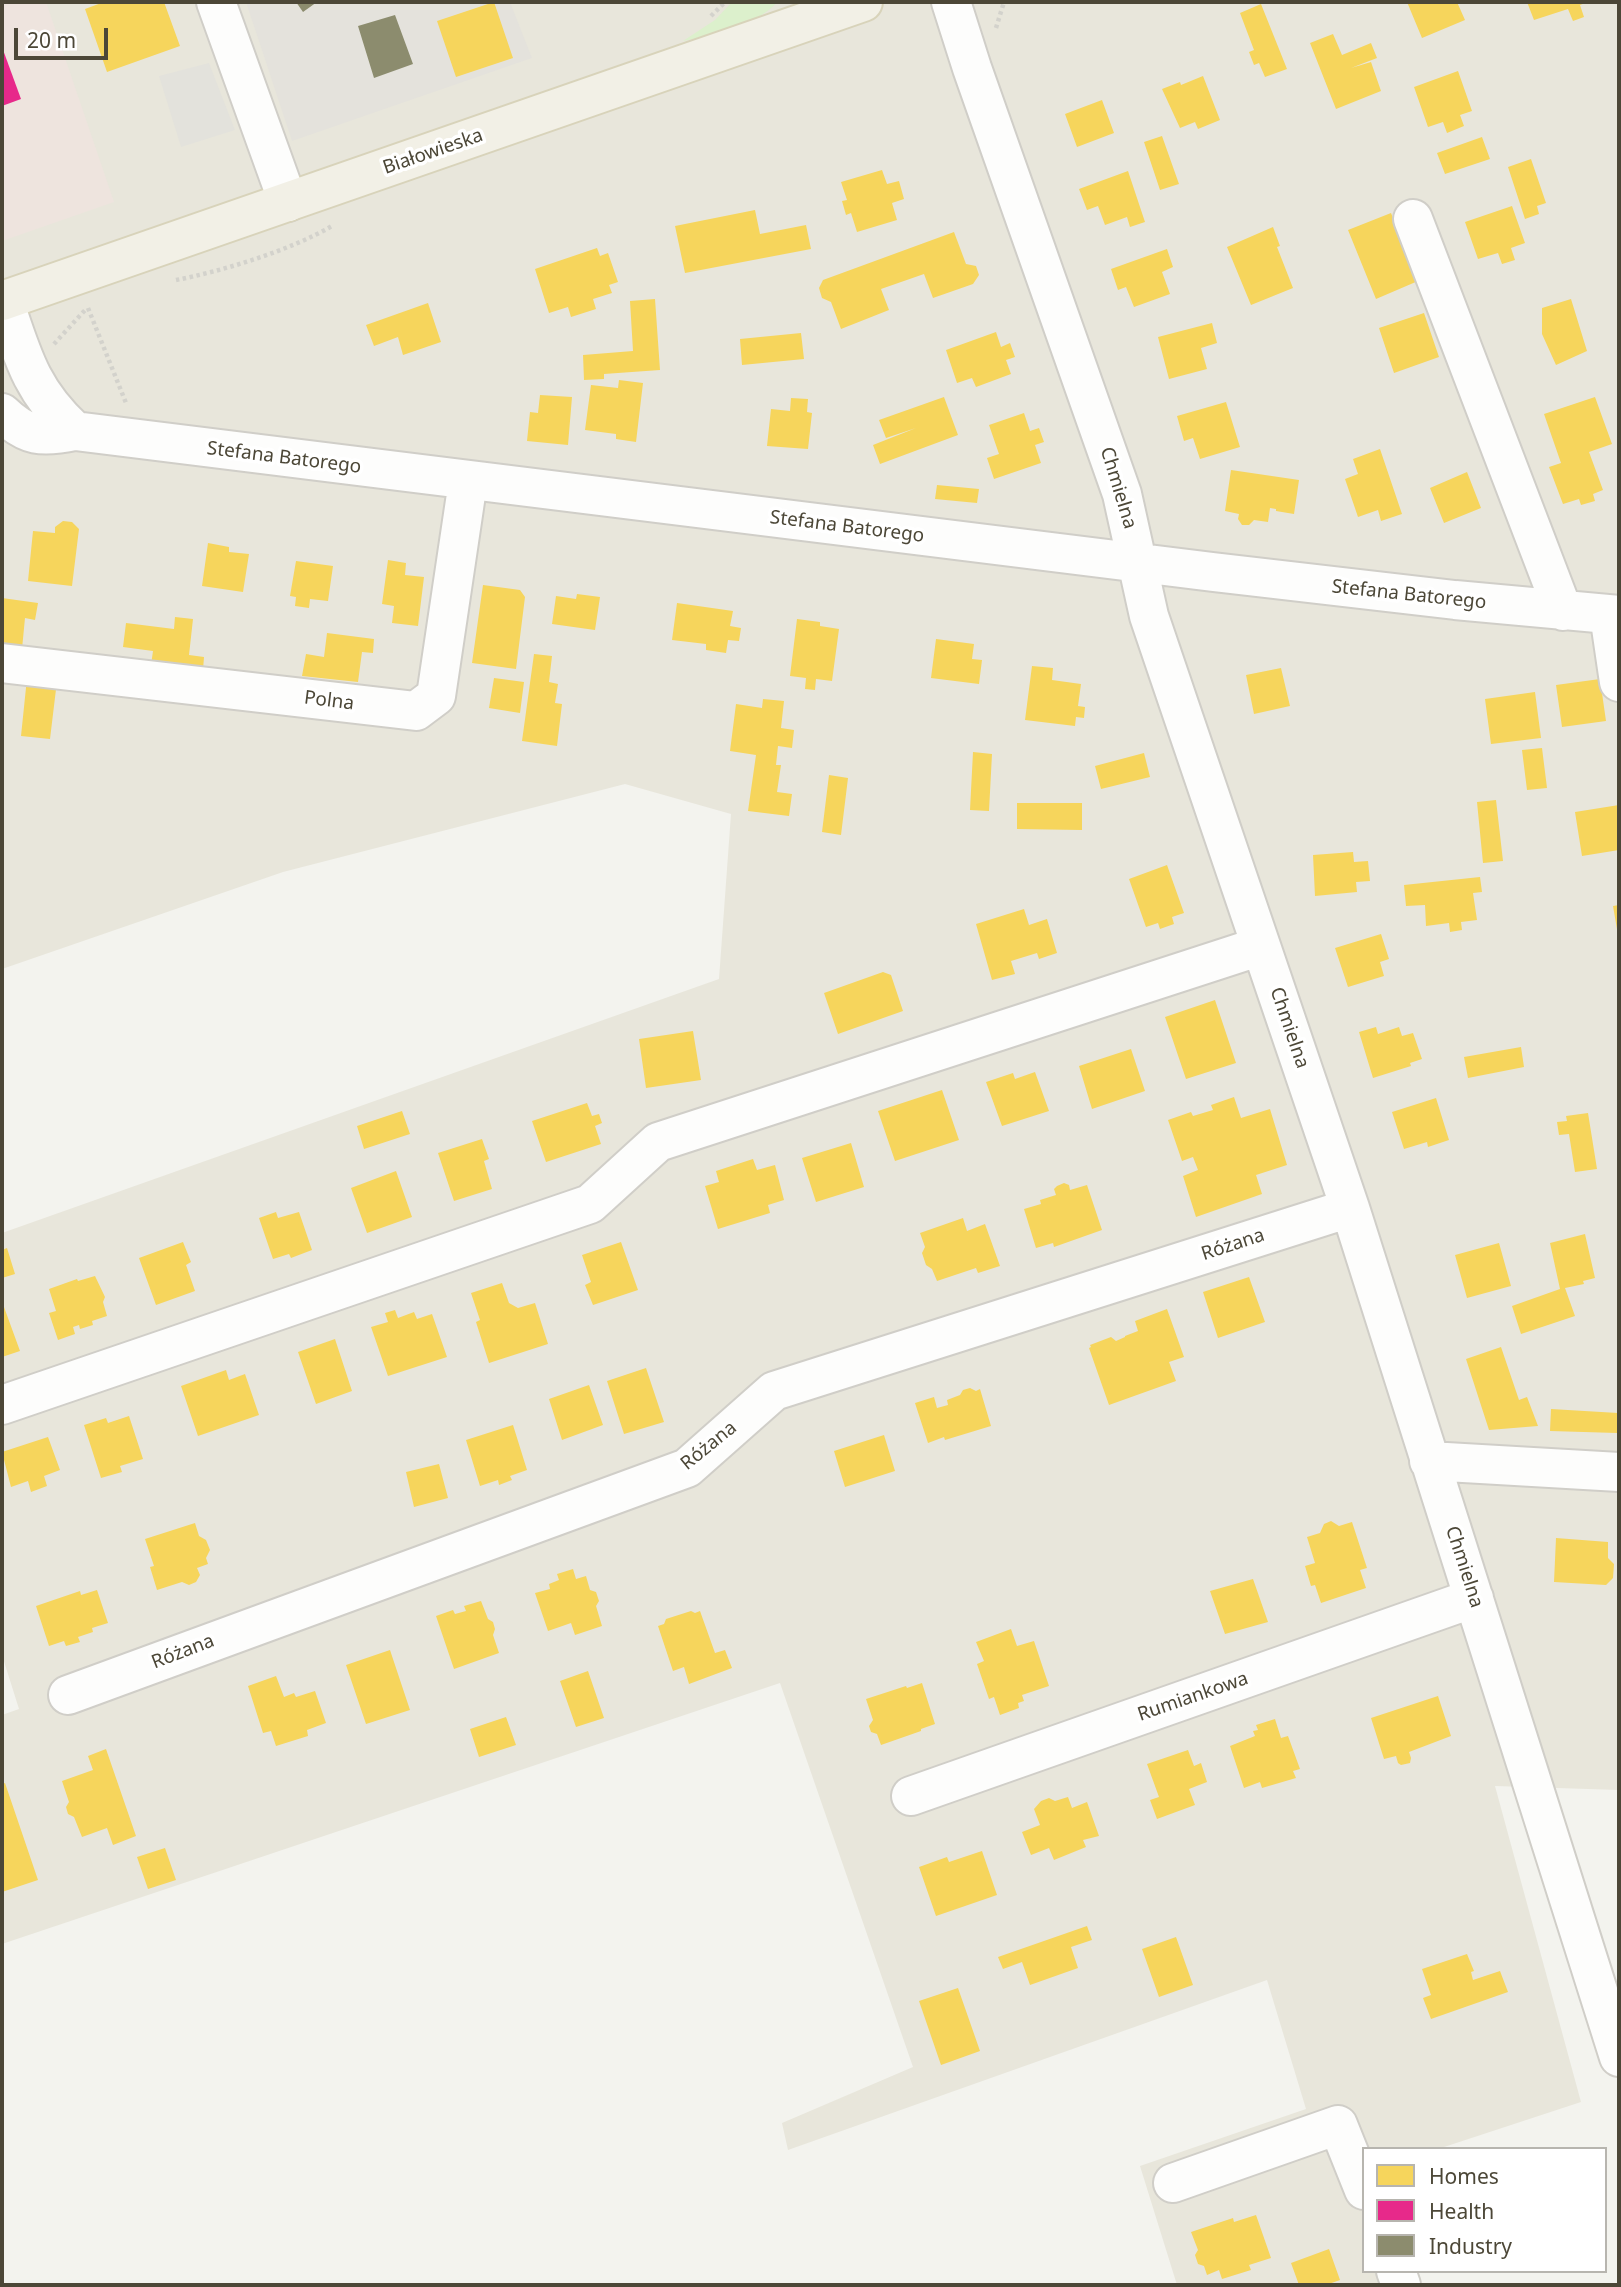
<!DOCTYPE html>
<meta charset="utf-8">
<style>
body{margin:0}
#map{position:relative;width:1621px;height:2287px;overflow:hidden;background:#f3f3ee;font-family:"Noto Sans",sans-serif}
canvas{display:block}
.frame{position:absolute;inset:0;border:4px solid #4c4737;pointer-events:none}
.legend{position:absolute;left:1362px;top:2147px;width:245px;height:126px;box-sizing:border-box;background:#fff;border:2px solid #b7b5af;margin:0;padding:9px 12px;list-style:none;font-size:21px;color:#4c4737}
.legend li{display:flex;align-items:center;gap:14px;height:35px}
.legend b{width:35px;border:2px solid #b7b5af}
.scale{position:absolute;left:14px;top:28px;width:94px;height:32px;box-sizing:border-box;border:4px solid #4c4737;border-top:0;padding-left:9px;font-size:21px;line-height:24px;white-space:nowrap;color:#4c4737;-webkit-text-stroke:5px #fff;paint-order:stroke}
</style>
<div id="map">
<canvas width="1621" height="2287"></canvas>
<div class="frame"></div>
<ul class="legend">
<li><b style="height:19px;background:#f6d55c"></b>Homes</li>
<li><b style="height:19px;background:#e7298a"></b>Health</li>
<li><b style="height:19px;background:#8c8c6e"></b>Industry</li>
</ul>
<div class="scale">20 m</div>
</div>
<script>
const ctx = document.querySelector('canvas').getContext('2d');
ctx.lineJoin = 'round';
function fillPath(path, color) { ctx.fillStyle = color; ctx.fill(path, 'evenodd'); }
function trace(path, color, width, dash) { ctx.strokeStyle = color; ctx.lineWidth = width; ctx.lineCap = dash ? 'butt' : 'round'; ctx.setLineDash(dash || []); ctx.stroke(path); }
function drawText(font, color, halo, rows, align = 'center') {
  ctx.font = font + ' "Noto Sans",sans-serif'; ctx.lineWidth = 7; ctx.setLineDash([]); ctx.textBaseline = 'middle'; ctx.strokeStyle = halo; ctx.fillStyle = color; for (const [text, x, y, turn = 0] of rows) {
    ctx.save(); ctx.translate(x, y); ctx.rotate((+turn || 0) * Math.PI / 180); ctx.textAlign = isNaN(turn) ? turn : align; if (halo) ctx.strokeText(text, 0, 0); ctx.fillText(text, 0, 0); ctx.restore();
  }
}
fillPath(new Path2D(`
 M 2,2 L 1619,2 L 1619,1790 L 1495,1786 L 1581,2102 L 1438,2149 L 1364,2149 L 1364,2271 L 1411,2271 L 1416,2285 L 1177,2285 L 1140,2166 L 1306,2109 L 1267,1980 L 788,2150 L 782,2123 L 913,2067 L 780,1683 L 2,1944 L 2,1715 L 19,1709 L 2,1655 L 2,1233 L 719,979 L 731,814 L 625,784 L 283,872 L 2,969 Z`), '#e8e6db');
fillPath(new Path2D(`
 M 246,2 L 510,2 L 532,58 L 292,141 Z`), '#e4e2dc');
fillPath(new Path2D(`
 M 2,2 L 46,2 L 114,202 L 2,241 Z`), '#eee4de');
fillPath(new Path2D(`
 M 732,2 L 777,2 C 760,24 710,36 683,41 L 715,20 Z`), '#dcf0cc');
fillPath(new Path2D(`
 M 209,63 L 235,130 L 181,147 L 159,76 Z`), '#e3e2dc');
fillPath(new Path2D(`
 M 104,2 L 164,2 L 180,46 L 107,72 L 85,9 Z
 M 494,2 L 513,58 L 456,77 L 437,21 Z
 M 1407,2 L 1457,2 L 1465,20 L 1422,38 Z
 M 1527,2 L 1588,2 L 1580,5 L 1584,17 L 1573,21 L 1568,9 L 1534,20 Z
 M 1261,4 L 1287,69 L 1265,77 L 1259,63 L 1254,65 L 1249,52 L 1254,50 L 1240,13 Z
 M 1333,34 L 1342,55 L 1371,43 L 1377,58 L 1351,68 L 1371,62 L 1381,91 L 1336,109 L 1310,43 Z
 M 1458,71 L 1472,111 L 1460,115 L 1464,126 L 1447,133 L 1443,122 L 1428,127 L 1414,87 Z
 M 1203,76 L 1220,120 L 1198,129 L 1195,122 L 1180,128 L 1162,89 L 1180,82 L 1181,85 Z
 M 1102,100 L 1114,133 L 1077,147 L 1065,114 Z
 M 1162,136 L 1179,184 L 1160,190 L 1144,142 Z
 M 1482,137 L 1490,159 L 1445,174 L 1437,153 Z
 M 1531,159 L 1546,203 L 1537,206 L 1539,214 L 1525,219 L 1508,167 Z
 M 882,170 L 887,184 L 899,181 L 904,199 L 892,203 L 897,220 L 857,232 L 851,213 L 846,215 L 842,201 L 847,200 L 841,182 Z
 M 1128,171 L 1145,222 L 1130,227 L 1127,217 L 1105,225 L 1098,206 L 1087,210 L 1079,189 Z
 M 1512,206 L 1525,243 L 1511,248 L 1515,260 L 1502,264 L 1498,253 L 1478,259 L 1465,222 Z
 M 755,210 L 760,234 L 806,225 L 811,249 L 685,273 L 675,226 Z
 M 1391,213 L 1418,281 L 1376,299 L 1348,230 Z
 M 1273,227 L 1280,246 L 1277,247 L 1293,288 L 1251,305 L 1227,247 Z
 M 954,232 L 966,264 L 976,266 L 979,275 L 973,284 L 933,298 L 924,274 L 881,289 L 889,310 L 841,329 L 831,302 L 822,298 L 819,288 L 823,280 Z
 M 597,248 L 600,256 L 608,253 L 618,282 L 609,285 L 612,293 L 593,299 L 596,309 L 571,317 L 568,307 L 549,313 L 535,269 Z
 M 1167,249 L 1173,267 L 1162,272 L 1170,294 L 1134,307 L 1126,287 L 1118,290 L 1111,269 Z
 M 655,299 L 660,370 L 604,374 L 604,379 L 584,380 L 583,355 L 633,351 L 630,301 Z
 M 1571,299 L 1587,351 L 1556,365 L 1542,334 L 1542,308 Z
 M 428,303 L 441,342 L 403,355 L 398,337 L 374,346 L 366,325 Z
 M 1424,313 L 1439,357 L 1394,373 L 1379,328 Z
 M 1212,323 L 1217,343 L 1201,348 L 1207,369 L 1169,379 L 1158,337 Z
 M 996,332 L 1001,347 L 1010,343 L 1015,357 L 1006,360 L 1011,374 L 976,387 L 972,378 L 957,383 L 946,350 Z
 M 801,333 L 804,359 L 742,365 L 740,339 Z
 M 619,380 L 643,383 L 636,442 L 616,439 L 616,434 L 585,430 L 591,385 L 618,388 Z
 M 540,395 L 572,397 L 568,445 L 527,441 L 530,412 L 538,413 Z
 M 944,397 L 958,435 L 880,464 L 873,445 L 916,428 L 886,438 L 879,420 Z
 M 1595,397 L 1612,444 L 1589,452 L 1603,490 L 1593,494 L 1595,501 L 1581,505 L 1579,499 L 1563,504 L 1549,467 L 1561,463 L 1544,414 Z
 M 791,398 L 808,399 L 807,412 L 812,413 L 808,449 L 767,446 L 771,409 L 790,411 Z
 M 1226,402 L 1240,447 L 1200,459 L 1193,438 L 1184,441 L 1177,416 Z
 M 1024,413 L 1030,431 L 1039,428 L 1044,442 L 1035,445 L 1041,463 L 994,479 L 987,458 L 999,454 L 989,425 Z
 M 1380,449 L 1402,514 L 1381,521 L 1378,510 L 1358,517 L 1345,479 L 1358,474 L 1353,459 Z
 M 1231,470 L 1299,480 L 1294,514 L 1276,511 L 1276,509 L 1270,508 L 1268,522 L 1254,520 L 1249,525 L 1242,525 L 1238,519 L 1239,514 L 1225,511 Z
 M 1467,472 L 1481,508 L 1444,523 L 1430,488 Z
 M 937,485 L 979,489 L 977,503 L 935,499 Z
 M 63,521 L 72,522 L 79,529 L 72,586 L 28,581 L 33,531 L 55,533 L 55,527 Z
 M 208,543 L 229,547 L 229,552 L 249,554 L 243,592 L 202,586 Z
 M 388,560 L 406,563 L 405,575 L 424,577 L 418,626 L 392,623 L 394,606 L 382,604 Z
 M 296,561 L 333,566 L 328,601 L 310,599 L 309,608 L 295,606 L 296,597 L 290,596 Z
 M 483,585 L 520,590 L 525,597 L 516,669 L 472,663 Z
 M 577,594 L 600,597 L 595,630 L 552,624 L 556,596 L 576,599 Z
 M 2,598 L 38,603 L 35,620 L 25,618 L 22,649 L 2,647 Z
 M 677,603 L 733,611 L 730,626 L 741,628 L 739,641 L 728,640 L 726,653 L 706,650 L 706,644 L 672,640 Z
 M 175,617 L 193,619 L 189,655 L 204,657 L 203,670 L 151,665 L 153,651 L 123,647 L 126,623 L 174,629 Z
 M 797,619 L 820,622 L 820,626 L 839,629 L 832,681 L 816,679 L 815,690 L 805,689 L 806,678 L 790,676 Z
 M 327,633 L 374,639 L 373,653 L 362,652 L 358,682 L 302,676 L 306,654 L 324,657 Z
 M 936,639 L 974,644 L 972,659 L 982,660 L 979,684 L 931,678 Z
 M 534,654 L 552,656 L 549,682 L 558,684 L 555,703 L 562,704 L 557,746 L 522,741 Z
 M 1032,666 L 1053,668 L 1052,680 L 1081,684 L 1078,706 L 1085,707 L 1084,718 L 1076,717 L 1075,726 L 1025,720 Z
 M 1281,668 L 1290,706 L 1254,714 L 1246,675 Z
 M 27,678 L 57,681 L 50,739 L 21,736 Z
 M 494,678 L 524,682 L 520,713 L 489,708 Z
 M 1600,679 L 1606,721 L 1562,727 L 1556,685 Z
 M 1535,692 L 1541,738 L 1491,744 L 1485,699 Z
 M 763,699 L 784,701 L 781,728 L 794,730 L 792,748 L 778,746 L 776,765 L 781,765 L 777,792 L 792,794 L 789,816 L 748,811 L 756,755 L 730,751 L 736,704 L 762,708 Z
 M 1542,748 L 1547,788 L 1527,790 L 1522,750 Z
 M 973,752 L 992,754 L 989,811 L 970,810 Z
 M 1144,753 L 1150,777 L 1101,789 L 1095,766 Z
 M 829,775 L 848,778 L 841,835 L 822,832 Z
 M 1496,800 L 1503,861 L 1483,863 L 1477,802 Z
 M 1017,803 L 1082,803 L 1082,830 L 1017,829 Z
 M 1619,805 L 1619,850 L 1582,856 L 1575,812 Z
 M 1353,852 L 1354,862 L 1368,861 L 1370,881 L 1356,882 L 1357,892 L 1315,896 L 1313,855 Z
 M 1167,865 L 1184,913 L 1172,917 L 1174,924 L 1160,929 L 1158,923 L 1146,927 L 1129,879 Z
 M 1480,877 L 1482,892 L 1473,893 L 1477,920 L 1461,922 L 1462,930 L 1450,932 L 1449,923 L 1426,926 L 1425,905 L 1406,906 L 1404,885 Z
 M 1619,905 L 1619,935 L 1618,935 L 1613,906 Z
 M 1024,909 L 1029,925 L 1047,919 L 1057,953 L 1039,959 L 1037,953 L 1011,961 L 1015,974 L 992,980 L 976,924 Z
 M 1381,934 L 1389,959 L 1380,962 L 1384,976 L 1348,987 L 1335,948 Z
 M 883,972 L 891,975 L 903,1011 L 838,1034 L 824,993 Z
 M 1215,1000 L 1236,1063 L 1186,1079 L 1165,1017 Z
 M 1376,1027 L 1378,1034 L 1399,1027 L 1402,1036 L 1413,1033 L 1422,1059 L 1410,1063 L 1411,1066 L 1373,1078 L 1359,1032 Z
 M 693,1031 L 701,1080 L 646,1088 L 639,1039 Z
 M 1521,1047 L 1524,1067 L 1468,1078 L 1464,1057 Z
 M 1131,1049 L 1145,1091 L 1092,1109 L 1079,1066 Z
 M 1035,1072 L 1049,1111 L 1002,1126 L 986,1082 L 1013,1073 L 1015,1079 Z
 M 942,1090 L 959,1140 L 895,1161 L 878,1111 Z
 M 1234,1097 L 1241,1118 L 1270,1109 L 1287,1165 L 1256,1175 L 1262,1194 L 1196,1217 L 1183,1176 L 1198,1170 L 1193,1157 L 1182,1161 L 1168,1120 L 1191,1112 L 1193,1116 L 1213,1110 L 1211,1105 Z
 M 1436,1098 L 1449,1140 L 1428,1147 L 1427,1142 L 1404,1149 L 1392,1112 Z
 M 587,1103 L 592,1116 L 599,1114 L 602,1123 L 595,1126 L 601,1144 L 546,1162 L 532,1121 Z
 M 402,1111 L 410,1134 L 364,1149 L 357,1126 Z
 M 1588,1113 L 1597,1169 L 1575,1172 L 1569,1134 L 1559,1135 L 1557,1122 L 1567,1121 L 1566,1116 Z
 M 482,1139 L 489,1159 L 484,1161 L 492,1189 L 454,1201 L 438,1153 Z
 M 851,1143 L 864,1187 L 816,1202 L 802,1158 Z
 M 753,1159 L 757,1170 L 775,1165 L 784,1200 L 768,1205 L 770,1213 L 718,1229 L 705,1186 L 719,1182 L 716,1171 Z
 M 396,1171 L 412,1217 L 367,1233 L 351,1188 Z
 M 1064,1183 L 1069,1185 L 1070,1190 L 1087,1185 L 1102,1230 L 1054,1247 L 1053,1243 L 1036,1248 L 1024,1209 L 1041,1204 L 1040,1200 L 1056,1195 L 1054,1189 L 1057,1186 Z
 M 276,1212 L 278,1218 L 299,1212 L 312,1250 L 291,1258 L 289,1254 L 273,1259 L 259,1218 Z
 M 963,1218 L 967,1231 L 985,1224 L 1000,1266 L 978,1273 L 976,1268 L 937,1281 L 932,1269 L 926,1265 L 922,1253 L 925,1247 L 920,1233 Z
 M 1585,1234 L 1595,1278 L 1583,1281 L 1584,1284 L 1565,1288 L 1575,1316 L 1521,1334 L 1512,1306 L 1560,1289 L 1550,1243 Z
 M 183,1242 L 191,1262 L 186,1265 L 195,1291 L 156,1305 L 139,1258 Z
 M 621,1242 L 638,1290 L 593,1305 L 585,1285 L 591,1282 L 582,1255 Z
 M 1499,1243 L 1511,1286 L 1467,1298 L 1455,1255 Z
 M 7,1248 L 15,1274 L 2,1278 L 2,1250 Z
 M 95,1276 L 105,1297 L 103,1302 L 107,1316 L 92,1321 L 93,1325 L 80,1329 L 79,1325 L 73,1327 L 75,1334 L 58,1340 L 49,1313 L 56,1311 L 49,1289 L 77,1279 L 78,1281 Z
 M 1249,1277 L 1265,1322 L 1218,1338 L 1203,1292 Z
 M 502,1283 L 509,1303 L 518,1308 L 535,1303 L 548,1344 L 489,1363 L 476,1322 L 480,1320 L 471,1293 Z
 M 4,1307 L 20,1351 L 2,1357 L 2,1308 Z
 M 1167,1309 L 1184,1357 L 1169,1362 L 1176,1381 L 1109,1405 L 1089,1348 L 1091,1347 L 1090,1345 L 1111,1337 L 1116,1341 L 1125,1337 L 1125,1336 L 1138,1331 L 1135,1321 Z
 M 395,1310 L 398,1318 L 414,1312 L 417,1319 L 432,1314 L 447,1357 L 388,1376 L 371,1327 L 388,1322 L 385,1313 Z
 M 335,1339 L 352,1391 L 316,1404 L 298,1352 Z
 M 1501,1347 L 1519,1400 L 1527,1397 L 1538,1426 L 1489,1430 L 1466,1359 Z
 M 646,1368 L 664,1422 L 624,1434 L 607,1381 Z
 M 226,1370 L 229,1380 L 245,1374 L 259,1415 L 198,1436 L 181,1386 Z
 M 589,1385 L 603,1425 L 562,1440 L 549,1399 Z
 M 970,1388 L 976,1391 L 980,1389 L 991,1426 L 945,1440 L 944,1437 L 928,1443 L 915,1403 L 934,1397 L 937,1408 L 948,1405 L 947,1400 L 960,1395 L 963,1390 Z
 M 1551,1409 L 1618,1413 L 1617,1433 L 1550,1431 Z
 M 129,1416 L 143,1459 L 120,1466 L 122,1472 L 101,1478 L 84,1425 L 106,1418 L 108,1423 Z
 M 513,1425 L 527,1470 L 510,1476 L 512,1480 L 499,1485 L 498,1480 L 480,1486 L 466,1440 Z
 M 884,1435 L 895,1471 L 845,1487 L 834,1451 Z
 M 48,1437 L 60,1470 L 44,1476 L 47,1486 L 31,1492 L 28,1481 L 11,1487 L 2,1452 Z
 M 439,1464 L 448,1498 L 414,1507 L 406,1472 Z
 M 1331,1521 L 1339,1526 L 1352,1522 L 1367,1568 L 1360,1570 L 1366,1588 L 1321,1603 L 1315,1585 L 1311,1586 L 1305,1566 L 1315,1563 L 1307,1537 L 1320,1533 L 1324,1524 Z
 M 195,1523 L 199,1536 L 206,1540 L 210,1550 L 206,1558 L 208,1564 L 197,1568 L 200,1575 L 196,1582 L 189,1585 L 182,1582 L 157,1590 L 150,1567 L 154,1566 L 145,1539 Z
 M 1556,1538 L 1608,1542 L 1608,1558 L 1614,1564 L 1613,1578 L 1606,1585 L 1554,1582 Z
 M 573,1569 L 576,1579 L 586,1576 L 590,1590 L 596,1592 L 599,1601 L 596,1606 L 602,1626 L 575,1635 L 571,1623 L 548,1631 L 535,1593 L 550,1589 L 549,1584 L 559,1580 L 557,1574 Z
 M 1253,1579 L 1268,1622 L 1225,1634 L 1210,1591 Z
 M 97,1590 L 108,1623 L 92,1628 L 93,1632 L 78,1637 L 80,1642 L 66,1646 L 64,1641 L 49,1646 L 36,1606 L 80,1591 L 81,1595 Z
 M 481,1601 L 488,1619 L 493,1622 L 495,1629 L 493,1635 L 499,1653 L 454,1669 L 436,1616 L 453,1610 L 455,1614 L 466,1611 L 464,1606 Z
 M 691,1611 L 695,1613 L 700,1611 L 715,1653 L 725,1650 L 732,1668 L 689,1684 L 684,1667 L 673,1671 L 658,1626 L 664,1624 L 666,1619 Z
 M 1011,1629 L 1017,1646 L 1034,1641 L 1049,1686 L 1022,1695 L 1024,1701 L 1018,1703 L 1019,1708 L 1000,1715 L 994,1697 L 989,1699 L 977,1664 L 984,1661 L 976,1642 Z
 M 390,1650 L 410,1710 L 366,1724 L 346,1665 Z
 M 588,1671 L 604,1718 L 576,1727 L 560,1681 Z
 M 276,1676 L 284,1697 L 294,1693 L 296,1697 L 315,1691 L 326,1723 L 307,1730 L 308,1736 L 276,1746 L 271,1731 L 263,1733 L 248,1686 Z
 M 922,1683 L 935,1724 L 921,1729 L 921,1731 L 881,1745 L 877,1734 L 871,1732 L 869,1726 L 873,1720 L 866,1699 L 906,1686 L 907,1688 Z
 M 1438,1696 L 1451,1736 L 1409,1752 L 1411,1758 L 1410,1763 L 1401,1765 L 1398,1763 L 1396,1756 L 1384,1759 L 1371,1718 Z
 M 506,1717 L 516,1745 L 479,1757 L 470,1729 Z
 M 1275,1719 L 1281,1738 L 1288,1736 L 1300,1769 L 1293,1771 L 1296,1778 L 1262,1788 L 1260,1782 L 1244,1788 L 1230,1746 L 1255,1736 L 1253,1731 L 1258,1730 L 1256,1725 Z
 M 106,1749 L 136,1836 L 113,1845 L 107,1828 L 82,1837 L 74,1817 L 68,1814 L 66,1807 L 69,1802 L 62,1781 L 93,1770 L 88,1756 Z
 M 1188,1750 L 1194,1766 L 1201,1763 L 1207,1782 L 1189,1789 L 1195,1805 L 1157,1819 L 1150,1800 L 1159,1797 L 1147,1764 Z
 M 5,1783 L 38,1880 L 2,1892 L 2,1784 Z
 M 1068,1797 L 1072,1808 L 1087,1802 L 1099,1836 L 1083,1840 L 1086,1847 L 1054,1860 L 1049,1848 L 1031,1855 L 1022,1832 L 1040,1825 L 1034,1809 L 1041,1801 L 1049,1798 L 1055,1801 Z
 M 165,1848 L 176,1880 L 148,1889 L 137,1857 Z
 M 982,1851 L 997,1895 L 936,1916 L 919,1867 L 947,1857 L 949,1862 Z
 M 1087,1926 L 1092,1940 L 1071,1947 L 1078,1968 L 1030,1985 L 1022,1962 L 1003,1969 L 998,1957 Z
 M 1176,1937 L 1193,1985 L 1159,1997 L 1142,1949 Z
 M 1467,1954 L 1474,1971 L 1471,1972 L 1473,1980 L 1500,1971 L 1508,1992 L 1431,2019 L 1423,1998 L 1431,1995 L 1422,1969 Z
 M 958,1988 L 980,2051 L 941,2065 L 919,2001 Z
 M 1256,2215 L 1271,2258 L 1249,2265 L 1251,2270 L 1222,2279 L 1219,2270 L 1207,2275 L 1204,2266 L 1198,2264 L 1195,2255 L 1198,2250 L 1191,2232 L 1233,2218 L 1234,2222 Z
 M 1329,2249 L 1340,2280 L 1326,2285 L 1299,2285 L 1291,2263 Z`), '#f6d55c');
fillPath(new Path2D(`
 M 2,47 L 21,99 L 2,106 Z`), '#e7298a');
fillPath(new Path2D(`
 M 296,2 L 317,2 L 303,12 Z
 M 395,15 L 413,64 L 374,78 L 358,26 Z`), '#8c8c6e');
const minor = new Path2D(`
 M 216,2 L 288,202
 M 951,2 L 972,68 L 1122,494 L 1149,616 L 1350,1208 L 1619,2057
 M 1413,219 L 1563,611
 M 4,301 C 22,355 31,391 75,431
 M 2,413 C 27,437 42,438 75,431 L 1213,572 L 1455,600 L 1619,615
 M 1609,614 L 1619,682
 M 2,663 L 416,711 L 436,696 L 468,481
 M 2,1405 L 590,1204 L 658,1142 L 1261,946
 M 1429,1461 L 1619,1472
 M 68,1695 L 687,1468 L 774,1391 L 1350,1208
 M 911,1796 L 1474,1598
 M 1173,2183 L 1338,2125 L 1364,2190
 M 1396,2271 L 1401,2285`);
const major = new Path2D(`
 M 2,301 L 863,2`);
trace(minor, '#d0cec8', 42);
trace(major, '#d8d3ba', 42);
trace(new Path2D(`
 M 711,16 L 725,2
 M 996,28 L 1004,2
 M 176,280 C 223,271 291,250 332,226
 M 88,308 L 126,403
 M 54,344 L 86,309`), '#d3d2cc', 4.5, [3.5, 3.5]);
trace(minor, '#fdfdfc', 38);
trace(major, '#f2f0e6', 38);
drawText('19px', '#4c4737', '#fff', [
 ["Białowieska",433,152,-19],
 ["Stefana Batorego",284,458,7],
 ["Chmielna",1118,488,73],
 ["Stefana Batorego",847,527,7],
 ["Stefana Batorego",1409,595,6],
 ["Polna",329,701,7],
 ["Chmielna",1289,1028,71],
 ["Różana",1233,1245,-18],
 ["Różana",709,1446,-39],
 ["Chmielna",1464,1567,72],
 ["Różana",183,1652,-21],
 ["Rumiankowa",1193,1697,-19]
]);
</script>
